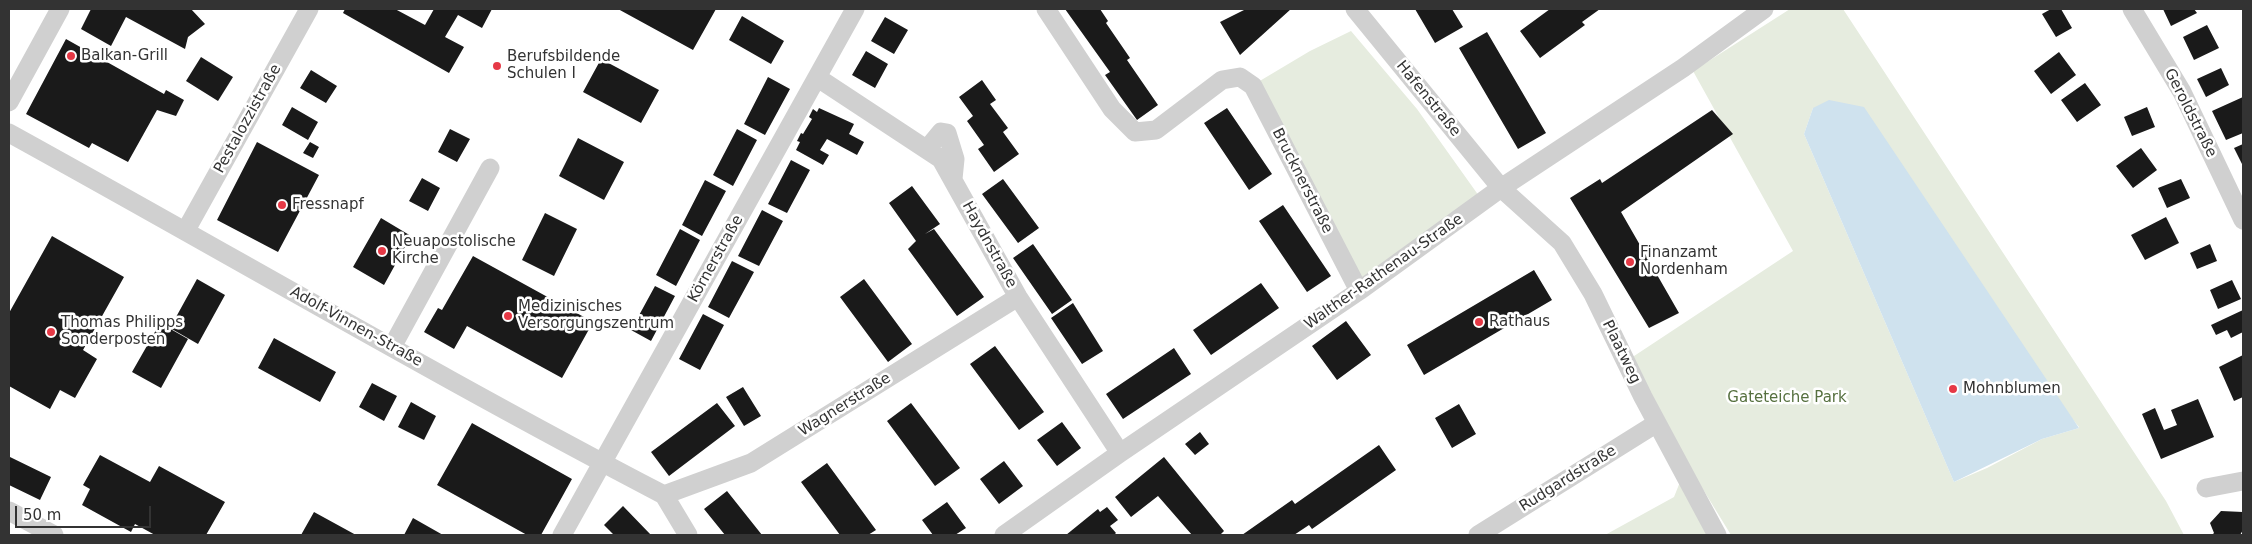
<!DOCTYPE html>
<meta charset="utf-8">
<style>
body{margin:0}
#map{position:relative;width:2252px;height:544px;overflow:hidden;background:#fff;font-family:"DejaVu Sans",sans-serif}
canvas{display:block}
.frame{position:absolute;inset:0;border:10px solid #333;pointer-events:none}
.scale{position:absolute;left:15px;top:506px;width:136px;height:22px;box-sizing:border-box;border:2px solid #333;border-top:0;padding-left:6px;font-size:15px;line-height:18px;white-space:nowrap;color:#333;-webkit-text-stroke:4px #fff;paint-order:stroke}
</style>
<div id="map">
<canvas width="2252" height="544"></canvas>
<div class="frame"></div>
<div class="scale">50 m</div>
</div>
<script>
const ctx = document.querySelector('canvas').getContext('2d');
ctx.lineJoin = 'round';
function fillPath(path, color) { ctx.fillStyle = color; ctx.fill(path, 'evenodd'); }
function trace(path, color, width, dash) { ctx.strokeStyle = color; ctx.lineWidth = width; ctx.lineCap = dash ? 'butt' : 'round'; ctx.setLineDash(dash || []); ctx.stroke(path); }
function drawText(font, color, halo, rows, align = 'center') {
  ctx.font = font + ' "DejaVu Sans",sans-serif'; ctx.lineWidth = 5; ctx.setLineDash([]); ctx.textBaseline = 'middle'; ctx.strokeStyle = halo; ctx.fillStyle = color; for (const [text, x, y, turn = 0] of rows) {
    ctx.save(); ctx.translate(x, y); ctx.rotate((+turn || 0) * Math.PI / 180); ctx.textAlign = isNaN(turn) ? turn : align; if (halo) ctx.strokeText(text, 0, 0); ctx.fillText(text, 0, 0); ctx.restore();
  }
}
fillPath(new Path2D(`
 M 1790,9 L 1843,9 L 2166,501 L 2184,535 L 1731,535 L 1625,362 L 1793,251 L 1693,71 ZM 1813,108 L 2079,427 L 2079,428 L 2042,439 L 1987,468 L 1954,482 L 1804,134 Z
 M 1351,31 L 1417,109 L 1479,196 L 1359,284 L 1253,85 L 1310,51 Z
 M 1684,472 L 1726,535 L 1605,535 L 1674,497 Z`), '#e6ecdf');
fillPath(new Path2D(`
 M 1829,100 L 1864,107 L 2079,428 L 2042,439 L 1954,482 L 1804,134 L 1813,108 Z`), '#cfe2ee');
fillPath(new Path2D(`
 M 91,9 L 191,9 L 205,24 L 188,37 L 185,49 L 126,17 L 111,46 L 81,29 Z
 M 345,9 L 395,9 L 425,25 L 434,9 L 492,9 L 482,28 L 458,15 L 445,37 L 464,47 L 449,73 L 343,13 Z
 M 618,9 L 716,9 L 693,50 Z
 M 1065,9 L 1100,9 L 1108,21 L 1106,23 L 1130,58 L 1127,60 L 1158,105 L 1137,120 L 1105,75 L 1110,72 Z
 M 1246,9 L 1291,9 L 1240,55 L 1220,22 Z
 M 1415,9 L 1452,9 L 1463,27 L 1435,43 Z
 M 1550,9 L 1600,9 L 1582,22 L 1585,25 L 1540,58 L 1520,31 Z
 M 2051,9 L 2061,9 L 2072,28 L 2056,37 L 2042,14 Z
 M 2163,9 L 2194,9 L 2197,13 L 2171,26 Z
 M 742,16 L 784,41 L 771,64 L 729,40 Z
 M 885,17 L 908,30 L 894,54 L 871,41 Z
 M 2207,25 L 2219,48 L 2194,60 L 2183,37 Z
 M 1487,32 L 1546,133 L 1518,149 L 1459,48 Z
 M 66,39 L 164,94 L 166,90 L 184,100 L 176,116 L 157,110 L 128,162 L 92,143 L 89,148 L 26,114 Z
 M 866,51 L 888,64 L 875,88 L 852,75 Z
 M 2059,52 L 2076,75 L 2051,94 L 2034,71 Z
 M 201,57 L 233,77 L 218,101 L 186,81 Z
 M 601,59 L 659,90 L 641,123 L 583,92 Z
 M 2221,68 L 2229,85 L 2206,97 L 2197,79 Z
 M 311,70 L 337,86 L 326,103 L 300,88 Z
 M 768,77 L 790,89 L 765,135 L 744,124 Z
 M 982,80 L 996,100 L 990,104 L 1008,128 L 1003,132 L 1019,154 L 994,172 L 978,149 L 984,145 L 967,121 L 973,116 L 959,97 Z
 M 2085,83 L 2101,105 L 2077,122 L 2061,100 Z
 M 2243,97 L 2243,133 L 2226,140 L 2212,111 Z
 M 292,107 L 318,122 L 308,140 L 282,125 Z
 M 2147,107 L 2155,127 L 2132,136 L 2124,117 Z
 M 819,108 L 854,124 L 849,134 L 864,142 L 857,155 L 827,139 L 820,150 L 829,155 L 823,165 L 796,150 L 800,142 L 797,141 L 801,133 L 803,134 L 812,119 L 809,117 L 813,109 L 817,112 Z
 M 1227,108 L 1272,174 L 1249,190 L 1204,123 Z
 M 1712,110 L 1733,134 L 1621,212 L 1679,313 L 1649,328 L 1570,198 L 1600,179 L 1602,183 Z
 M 450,129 L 470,139 L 457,162 L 438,152 Z
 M 737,129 L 757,140 L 733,186 L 713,175 Z
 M 578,138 L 624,162 L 604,200 L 559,176 Z
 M 257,142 L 319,175 L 278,252 L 217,220 Z
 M 310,142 L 319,147 L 313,158 L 303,153 Z
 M 2243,144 L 2243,166 L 2234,148 Z
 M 2141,148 L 2157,170 L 2133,188 L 2116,166 Z
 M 791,160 L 810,170 L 787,213 L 768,204 Z
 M 422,178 L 440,188 L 428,211 L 409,201 Z
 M 1003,179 L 1039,228 L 1018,243 L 982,194 Z
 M 2181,179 L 2190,198 L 2167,208 L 2158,188 Z
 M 705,180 L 726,191 L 702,236 L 682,225 Z
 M 912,186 L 940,224 L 925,234 L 934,229 L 984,297 L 957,316 L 908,249 L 916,241 L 889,203 Z
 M 1283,205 L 1331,276 L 1307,292 L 1259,221 Z
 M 762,210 L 783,221 L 759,266 L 738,256 Z
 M 545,213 L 577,229 L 554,276 L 522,260 Z
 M 2166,217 L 2179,243 L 2145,260 L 2131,235 Z
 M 381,218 L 411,236 L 384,285 L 353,267 Z
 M 680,229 L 700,240 L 676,286 L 656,275 Z
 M 52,236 L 124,277 L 83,350 L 97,359 L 75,398 L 60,390 L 50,409 L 9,386 L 9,313 Z
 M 1033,244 L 1072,300 L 1052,314 L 1013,258 Z
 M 2210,244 L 2217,261 L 2197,269 L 2190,253 Z
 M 473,256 L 593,322 L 562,378 L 467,326 L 454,349 L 424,332 L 438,308 L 442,310 Z
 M 732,261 L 754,272 L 729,318 L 708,307 Z
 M 1534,270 L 1552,300 L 1424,375 L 1407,345 Z
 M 197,279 L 225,295 L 198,344 L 170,328 Z
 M 864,279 L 912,344 L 888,362 L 840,297 Z
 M 2232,280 L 2241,299 L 2218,309 L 2210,290 Z
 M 1261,283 L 1279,308 L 1211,355 L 1193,330 Z
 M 655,286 L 675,296 L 651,341 L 631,330 Z
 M 1073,303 L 1103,351 L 1082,364 L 1051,318 Z
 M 2243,310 L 2243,332 L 2231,338 L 2227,330 L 2216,335 L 2211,325 Z
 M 703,314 L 724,325 L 700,370 L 679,359 Z
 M 1346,321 L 1371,355 L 1337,380 L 1312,346 Z
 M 160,323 L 188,339 L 161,388 L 132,372 Z
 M 274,338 L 336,372 L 320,402 L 258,368 Z
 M 995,346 L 1044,412 L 1019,430 L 970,364 Z
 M 1174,348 L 1191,374 L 1123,419 L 1106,394 Z
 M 2243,355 L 2243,397 L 2234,401 L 2219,367 Z
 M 372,383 L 397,396 L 384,421 L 359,407 Z
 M 743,387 L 761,416 L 744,426 L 726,397 Z
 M 2198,399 L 2214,437 L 2161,459 L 2142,414 L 2155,408 L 2164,430 L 2177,425 L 2171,410 Z
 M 411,402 L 436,416 L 424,440 L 398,427 Z
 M 717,403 L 735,426 L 669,476 L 651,452 Z
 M 911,403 L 960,468 L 935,486 L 887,421 Z
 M 1459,404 L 1476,434 L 1452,448 L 1435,418 Z
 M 1062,422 L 1081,448 L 1057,466 L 1037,440 Z
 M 472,423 L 572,479 L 541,535 L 527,535 L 437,485 Z
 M 1200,432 L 1209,444 L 1195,455 L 1185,444 Z
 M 1379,445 L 1396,470 L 1312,529 L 1309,525 L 1294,535 L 1242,535 L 1292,500 L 1295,504 Z
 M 100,455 L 150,482 L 159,466 L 225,502 L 206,535 L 155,535 L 135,524 L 131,532 L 82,505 L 90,489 L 83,485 Z
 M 10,457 L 51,477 L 40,500 L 9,485 Z
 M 1164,457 L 1224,531 L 1220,535 L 1192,535 L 1158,496 L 1131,517 L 1115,497 Z
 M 1004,461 L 1023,486 L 999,504 L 980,479 Z
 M 827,463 L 876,530 L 868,535 L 840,535 L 801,482 Z
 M 727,491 L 762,535 L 725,535 L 704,509 Z
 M 947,502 L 966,528 L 955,535 L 933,535 L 922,520 Z
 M 623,506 L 651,535 L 614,535 L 604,525 Z
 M 1107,507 L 1118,520 L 1110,526 L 1116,533 L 1114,535 L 1066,535 L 1098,509 L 1100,512 Z
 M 2221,511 L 2243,512 L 2243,530 L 2240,535 L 2212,535 L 2214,533 L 2210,523 Z
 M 314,512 L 356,535 L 301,535 Z
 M 413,518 L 443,535 L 404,535 Z`), '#1a1a1a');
trace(new Path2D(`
 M 1046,9 L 1112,109 L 1135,132 L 1156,130 L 1222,80 L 1240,77 L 1253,86 L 1359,291
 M 1355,9 L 1501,188 L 1562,243 L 1593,294 L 1643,397 L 1717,535
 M 2132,9 L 2182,92 L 2243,220
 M 818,78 L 941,159 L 1018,297 L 1120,453
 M 9,102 L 60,9
 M 9,133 C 227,253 443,380 664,495 L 688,535
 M 927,149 L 941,132 L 947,133 L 955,159 L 953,179
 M 186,230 L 309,9
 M 392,347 L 490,168
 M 2206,488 L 2243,481
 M 664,495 L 751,463 L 1018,297
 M 9,511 L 54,535
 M 562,535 L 855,9
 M 1004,535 L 1120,453 L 1359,291 L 1501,188 L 1683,68 L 1764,9
 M 1478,535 L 1657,423`), '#d0d0d0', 19);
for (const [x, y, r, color] of [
 [71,56,5,"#e63946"],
 [497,66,5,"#e63946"],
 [282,205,5,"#e63946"],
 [382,251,5,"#e63946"],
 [1630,262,5,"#e63946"],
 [508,316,5,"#e63946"],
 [1479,322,5,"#e63946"],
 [51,332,5,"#e63946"],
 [1953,389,5,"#e63946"]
]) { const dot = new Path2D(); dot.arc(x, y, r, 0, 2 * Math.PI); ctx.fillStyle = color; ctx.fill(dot); trace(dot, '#fff', 2); }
drawText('15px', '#333', '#fff', [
 ["Balkan-Grill",81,56],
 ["Berufsbildende",507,57],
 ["Schulen I",507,74],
 ["Fressnapf",292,205],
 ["Neuapostolische",392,242],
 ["Kirche",392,259],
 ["Finanzamt",1640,253],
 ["Nordenham",1640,270],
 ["Medizinisches",518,307],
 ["Versorgungszentrum",518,324],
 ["Rathaus",1489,322],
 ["Thomas Philipps",61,323],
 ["Sonderposten",61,340],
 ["Mohnblumen",1963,389]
], 'left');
drawText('15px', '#333', '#fff', [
 ["Hafenstraße",1428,99,51],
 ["Geroldstraße",2190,113,63],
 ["Pestalozzistraße",248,119,-61],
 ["Brucknerstraße",1302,181,63],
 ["Haydnstraße",989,245,61],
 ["Körnerstraße",716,259,-61],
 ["Walther-Rathenau-Straße",1384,272,-35],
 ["Adolf-Vinnen-Straße",356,327,29],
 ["Plaatweg",1621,352,64],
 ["Wagnerstraße",845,405,-32],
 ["Rudgardstraße",1568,479,-32]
]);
drawText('15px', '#56703f', '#fff', [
 ["Gateteiche Park",1787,398]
]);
</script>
